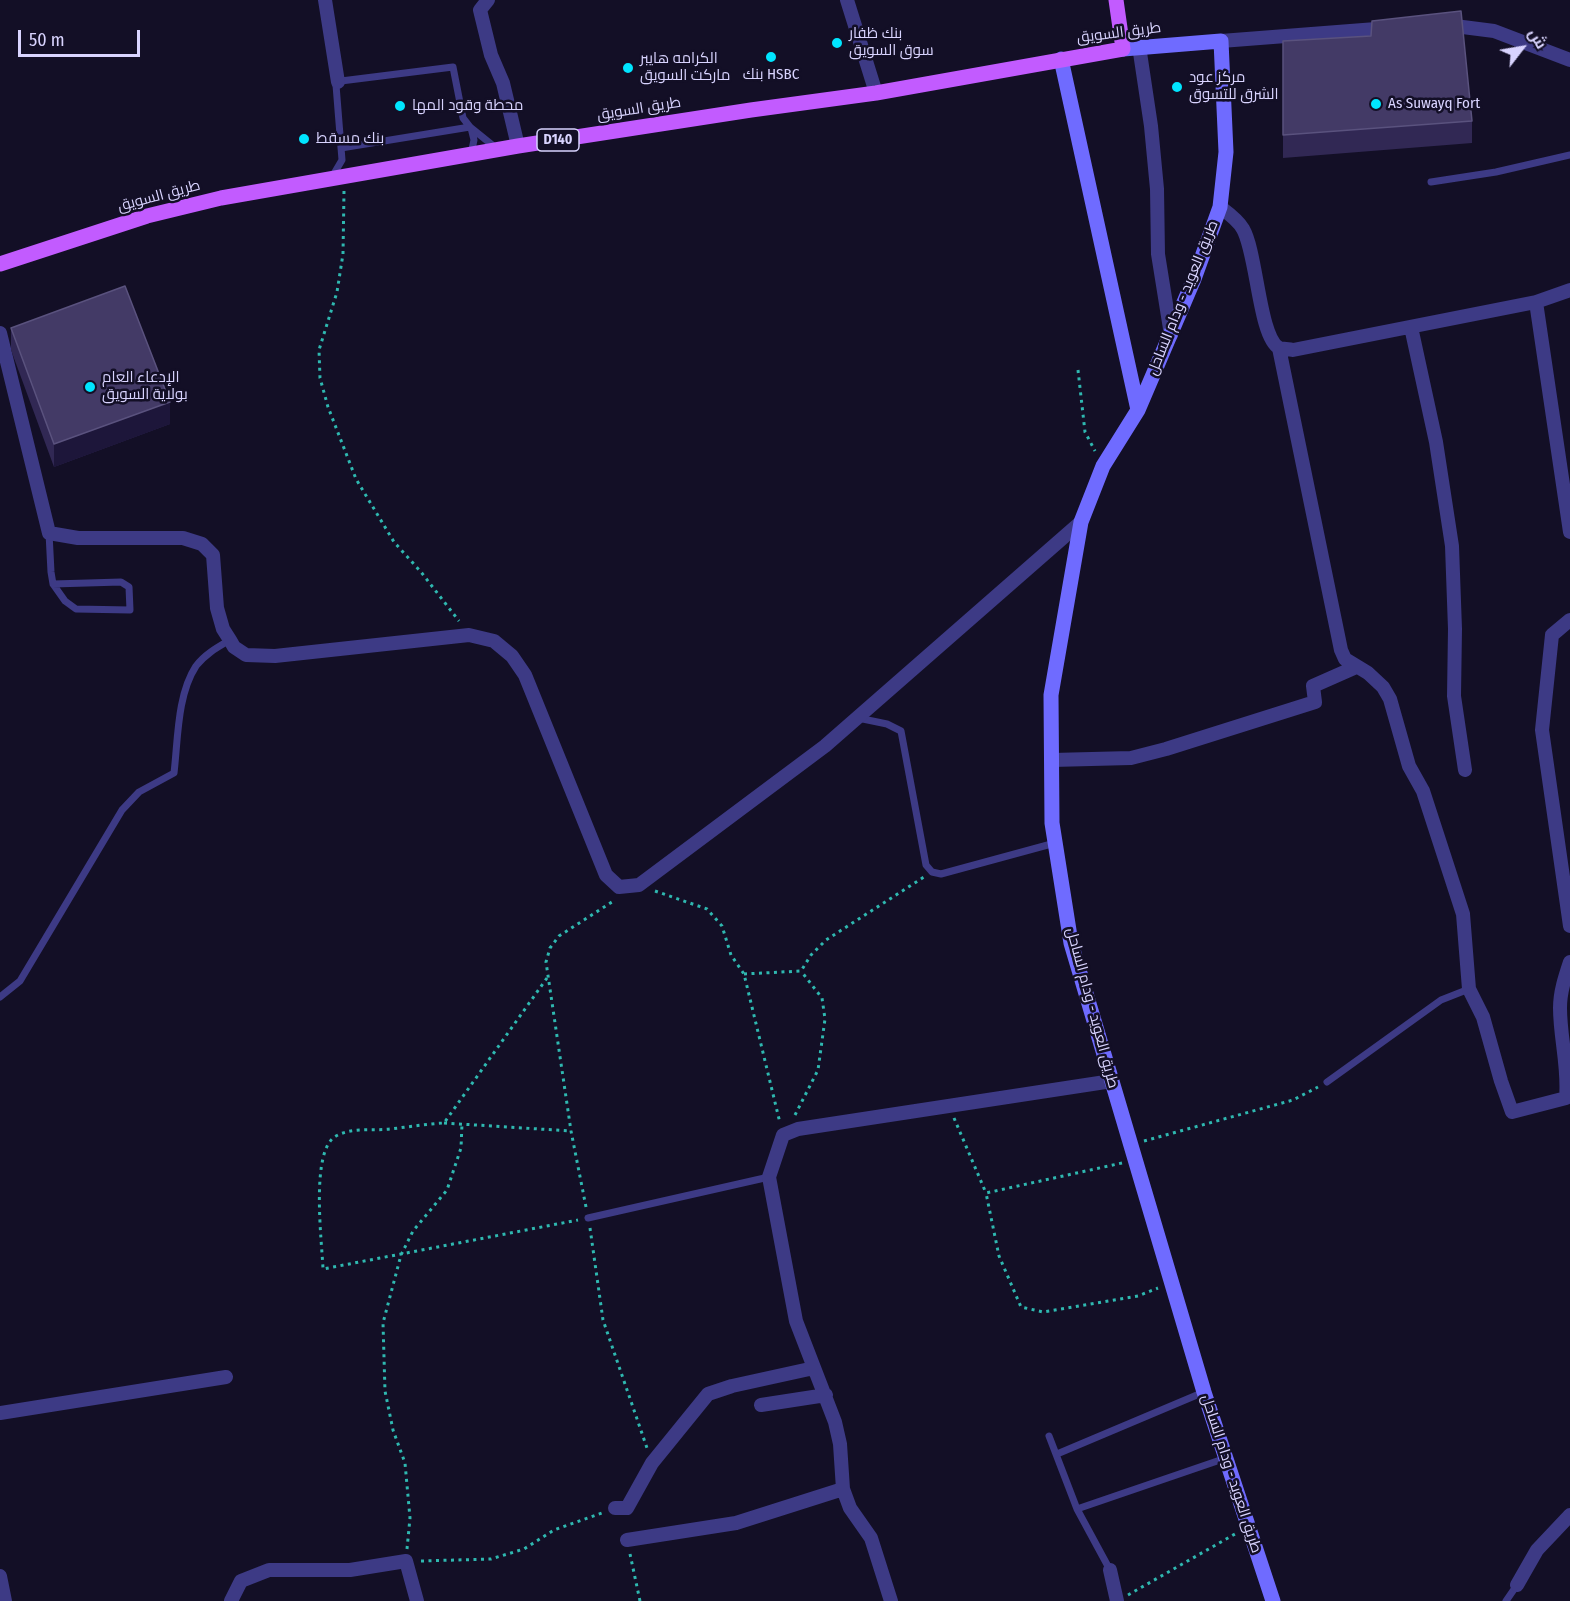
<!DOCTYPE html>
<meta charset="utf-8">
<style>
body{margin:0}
#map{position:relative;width:1570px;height:1601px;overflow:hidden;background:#130f26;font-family:"Fira Sans Condensed",Cairo,sans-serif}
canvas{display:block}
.north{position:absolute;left:1492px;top:18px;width:60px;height:60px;-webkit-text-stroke:4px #130f26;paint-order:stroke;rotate:59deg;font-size:16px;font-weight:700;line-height:24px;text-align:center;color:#d9d4ff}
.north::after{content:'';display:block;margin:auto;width:21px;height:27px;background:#d9d4ff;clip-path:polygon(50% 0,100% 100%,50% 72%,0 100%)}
.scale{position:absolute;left:18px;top:30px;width:122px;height:27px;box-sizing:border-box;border:3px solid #d9d4ff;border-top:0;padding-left:8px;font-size:18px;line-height:21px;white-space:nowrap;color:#d9d4ff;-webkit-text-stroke:4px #130f26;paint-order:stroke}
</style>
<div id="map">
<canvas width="1570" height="1601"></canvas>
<div class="north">ش</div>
<div class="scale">50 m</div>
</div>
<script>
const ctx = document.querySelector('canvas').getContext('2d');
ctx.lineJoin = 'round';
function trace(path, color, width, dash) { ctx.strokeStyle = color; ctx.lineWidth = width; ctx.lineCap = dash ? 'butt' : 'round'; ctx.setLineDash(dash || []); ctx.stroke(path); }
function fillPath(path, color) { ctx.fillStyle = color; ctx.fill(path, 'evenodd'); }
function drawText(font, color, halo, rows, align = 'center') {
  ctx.font = font + ' "Fira Sans Condensed",Cairo,sans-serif'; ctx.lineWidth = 5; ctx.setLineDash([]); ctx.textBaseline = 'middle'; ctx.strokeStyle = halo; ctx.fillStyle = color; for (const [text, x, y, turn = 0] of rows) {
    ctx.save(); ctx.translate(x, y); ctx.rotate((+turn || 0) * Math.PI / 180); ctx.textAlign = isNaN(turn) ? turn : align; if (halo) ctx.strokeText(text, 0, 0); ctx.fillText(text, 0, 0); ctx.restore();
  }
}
trace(new Path2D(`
 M 344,191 L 343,254 L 337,292 L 319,350 L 320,378 L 328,407 L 356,479 L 394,542 L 421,572 L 459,621
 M 1078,370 L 1085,432 L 1095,451
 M 655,891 L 707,909 L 722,926 L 731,955 L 744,974 L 780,1123
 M 744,974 L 801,971 L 811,955 L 826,940 L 924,877
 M 547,978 L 444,1123 C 426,1124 408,1127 390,1129 C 372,1131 352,1127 336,1136 C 310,1150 322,1242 323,1269 L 578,1220
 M 795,1115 L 818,1070 L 825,1019 L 822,998 L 801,971
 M 954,1118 L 986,1193
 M 444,1123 L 571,1131
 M 1144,1141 L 1293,1100 L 1318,1087
 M 1122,1163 L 986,1193 L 999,1256 L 1021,1307 L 1043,1312 L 1138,1296 L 1158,1288
 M 586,1207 L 571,1131 L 546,962 L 550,948 L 559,936 L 615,900
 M 590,1228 L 603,1320 L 647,1448
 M 407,1549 L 410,1518 L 405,1463 L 393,1430 L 385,1391 L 383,1323 L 401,1255 L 413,1231 L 447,1190 L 461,1148 L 462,1124
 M 630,1554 L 640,1601
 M 421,1561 L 491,1559 L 524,1549 L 554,1530 L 602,1513
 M 1128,1595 L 1235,1534`), '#2fb8b0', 3, [3, 4.5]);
trace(new Path2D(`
 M 471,128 L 474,140 L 471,154
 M 341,148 L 470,127
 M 332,177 L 342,160 L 336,85 L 338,82 L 341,81 L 453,67 L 463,118 L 470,127 L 496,148
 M 1431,182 L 1496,172 L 1570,155
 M 49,533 L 51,572 L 53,584 L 65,601 L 76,609 L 130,610 L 129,587 L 121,582 L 53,584
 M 858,718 L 887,724 L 901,731 L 926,865 L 932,872 L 941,874 L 1055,843
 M 0,997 L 20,981 L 122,810 L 139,792 L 174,773 C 178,740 177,695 196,666 C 205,654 218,647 230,640
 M 1327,1082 L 1441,1000 L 1469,989
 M 588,1218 L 769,1177
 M 1049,1436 L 1077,1509 L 1110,1570
 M 1057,1454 L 1204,1392
 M 1077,1509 L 1226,1458
 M 1506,1601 L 1517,1585`), '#3d3a85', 7);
trace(new Path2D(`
 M 325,0 L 338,82
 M 488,0 L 480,10 L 491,55 L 503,83 L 518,146
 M 847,0 L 876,93
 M 1447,25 L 1494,31 L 1570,60
 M 1221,41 L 1389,28
 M 1139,46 L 1151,126 L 1157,189 L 1158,254 L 1171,335
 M 1220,207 C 1228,213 1238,220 1243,229 C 1257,253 1259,337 1279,348 C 1282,349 1289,349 1293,350 L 1536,302 L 1570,290
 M 1536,302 L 1570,532
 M 1411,327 L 1436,442 L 1452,546 L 1455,629 L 1454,696 L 1465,770
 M 0,333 L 49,533 L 78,538 L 183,538 L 202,544 L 213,555 L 217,608 L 223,629 L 230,640 L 234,647 L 246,655 L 275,656 L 469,635 L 494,641 L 512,656 L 525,675 L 606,875 L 619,887 L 639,885 L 825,746 L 1081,522
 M 1279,348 L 1341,650 L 1345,659 L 1368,673 L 1383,687 L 1390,699 L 1409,766 L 1423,791 L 1463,914 L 1469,989 L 1483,1017 L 1501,1081 L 1512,1112 L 1566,1098 C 1569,1068 1560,1038 1560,1008 C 1560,992 1565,977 1570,962
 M 1570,620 L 1552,635 L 1542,730 L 1570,926
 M 1052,760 L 1131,758 L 1166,749 L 1315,702 L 1313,686 L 1356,667
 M 761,1405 L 826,1395
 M 0,1413 L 226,1377
 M 615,1508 L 627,1508 L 652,1463 L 708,1394 L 732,1386 L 814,1368
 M 627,1540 L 736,1523 L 843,1489
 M 1110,1570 L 1117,1601
 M 0,1576 L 5,1601
 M 1517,1585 L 1537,1550 L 1570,1515
 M 231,1601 L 241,1581 L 269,1570 L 350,1570 L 406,1561 L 417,1601
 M 891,1601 L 871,1538 L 850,1508 L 843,1489 L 840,1444 L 835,1422 L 796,1321 L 769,1177 L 783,1135 L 798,1129 L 1112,1081`), '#3d3a85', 14);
trace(new Path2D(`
 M 1123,49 L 1221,41 L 1226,152 L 1220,207 L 1194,279 L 1138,410 L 1103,466 L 1081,522 L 1051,695 L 1052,823 L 1071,943 L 1204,1392 L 1273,1601
 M 1061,59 L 1138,410`), '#6f6bff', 15);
trace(new Path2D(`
 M 0,264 L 147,216 L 221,198 L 518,146 L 751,110 L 876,93 L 1123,49 L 1116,0`), '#c25bff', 15);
fillPath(new Path2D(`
 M 1283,41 L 1472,121 L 1472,143 L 1283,158 Z
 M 11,328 L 170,424 L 54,467 L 11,350 Z`), '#312854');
fillPath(new Path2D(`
 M 170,402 L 170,424 L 54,467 L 54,444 Z`), '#1d163a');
const building = new Path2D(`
 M 1461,11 L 1472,121 L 1283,135 L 1283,41 L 1371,36 L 1372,21 Z
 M 125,286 L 170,402 L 54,444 L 11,328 Z`);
fillPath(building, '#433a66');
trace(building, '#5a527e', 1.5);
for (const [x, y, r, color] of [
 [837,43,6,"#00e5ff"],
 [771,57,6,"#00e5ff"],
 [628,68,6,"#00e5ff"],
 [1177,87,6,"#00e5ff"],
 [1376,104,6,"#00e5ff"],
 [400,106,6,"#00e5ff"],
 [304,139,6,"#00e5ff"],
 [90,387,6,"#00e5ff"]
]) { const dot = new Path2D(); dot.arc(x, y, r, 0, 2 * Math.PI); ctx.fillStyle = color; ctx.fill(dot); trace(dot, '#130f26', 2); }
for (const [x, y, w] of [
 [558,140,42]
]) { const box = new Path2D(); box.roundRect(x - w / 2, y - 11, w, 22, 4.5); ctx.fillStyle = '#130f26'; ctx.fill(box); trace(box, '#d9d4ff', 1.5); }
drawText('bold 14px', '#d9d4ff', null, [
 ["D140",558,140]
]);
drawText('15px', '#d9d4ff', '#130f26', [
 ["طريق السويق",1119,33,-7],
 ["طريق السويق",639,109,-9],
 ["طريق السويق",159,196,-15],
 ["طريق العويد - ودام الساحل",1183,298,-68],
 ["طريق العويد - ودام الساحل",1092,1008,75],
 ["طريق العويد - ودام الساحل",1231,1474,72]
]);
drawText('15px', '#d9d4ff', '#130f26', [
 ["بنك ظفار",849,34],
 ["سوق السويق",849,51],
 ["الكرامه هايبر",640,59],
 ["ماركت السويق",640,76],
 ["بنك HSBC",771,75,"center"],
 ["مركز عود",1189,78],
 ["الشرق للتسوق",1189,95],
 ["As Suwayq Fort",1388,104],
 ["محطة وقود المها",412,106],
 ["بنك مسقط",316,139],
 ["الإدعاء العام",102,378],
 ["بولاية السويق",102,395]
], 'left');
</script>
